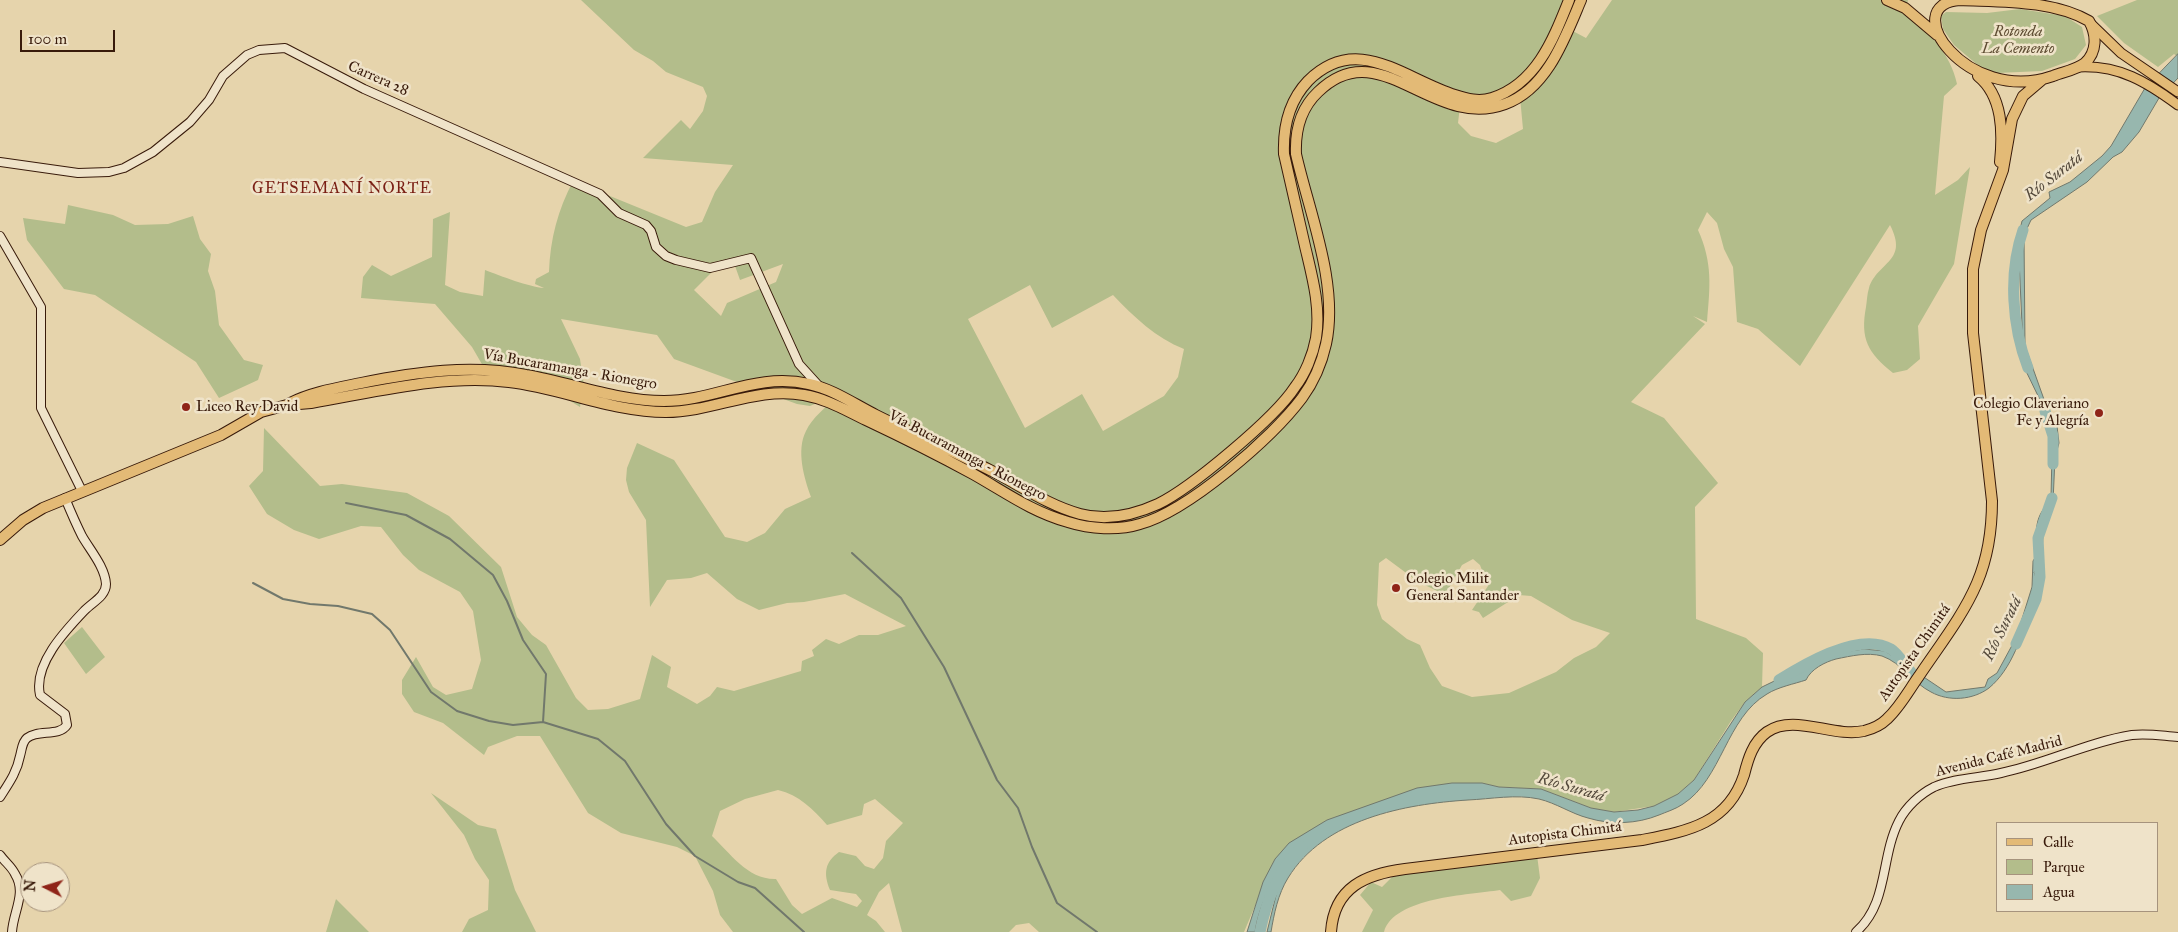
<!DOCTYPE html>
<meta charset="utf-8">
<style>
body{margin:0}
#map{position:relative;width:2178px;height:932px;overflow:hidden;background:#e6d4ac;font-family:"IM FELL Great Primer",serif}
canvas{display:block}
.legend{position:absolute;left:1996px;top:822px;width:162px;height:90px;box-sizing:border-box;background:#efe3c9;border:1px solid #a6937d;margin:0;padding:6px 9px;list-style:none;font-size:15px;color:#381a0a}
.legend li{display:flex;align-items:center;gap:10px;height:25px}
.legend b{width:25px;border:1px solid #a6937d}
.north{position:absolute;left:20px;top:862px;width:50px;height:50px;box-sizing:border-box;background:#efe3c9;border:1px solid #a6937d;border-radius:50%;rotate:275deg;font-size:14px;font-weight:700;line-height:20px;text-align:center;color:#381a0a}
.north::after{content:'';display:block;margin:auto;width:18px;height:22px;background:#8f2418;clip-path:polygon(50% 0,100% 100%,50% 72%,0 100%)}
.scale{position:absolute;left:20px;top:30px;width:95px;height:22px;box-sizing:border-box;border:2px solid #381a0a;border-top:0;padding-left:6px;font-size:15px;line-height:18px;white-space:nowrap;color:#381a0a;-webkit-text-stroke:4px #efe3c9;paint-order:stroke}
</style>
<div id="map">
<canvas width="2178" height="932"></canvas>
<ul class="legend">
<li><b style="height:6px;background:#e3ba76"></b>Calle</li>
<li><b style="height:14px;background:#b3bd8b"></b>Parque</li>
<li><b style="height:14px;background:#97b7ae"></b>Agua</li>
</ul>
<div class="north">N</div>
<div class="scale">100 m</div>
</div>
<script>
const ctx = document.querySelector('canvas').getContext('2d');
ctx.lineJoin = 'round';
function fillPath(path, color) { ctx.fillStyle = color; ctx.fill(path, 'evenodd'); }
function trace(path, color, width, dash) { ctx.strokeStyle = color; ctx.lineWidth = width; ctx.lineCap = dash ? 'butt' : 'round'; ctx.setLineDash(dash || []); ctx.stroke(path); }
function drawText(font, color, halo, rows, align = 'center') {
  ctx.font = font + ' "IM FELL Great Primer",serif'; ctx.lineWidth = 5; ctx.setLineDash([]); ctx.textBaseline = 'middle'; ctx.strokeStyle = halo; ctx.fillStyle = color; for (const [text, x, y, turn = 0] of rows) {
    ctx.save(); ctx.translate(x, y); ctx.rotate((+turn || 0) * Math.PI / 180); ctx.textAlign = isNaN(turn) ? turn : align; if (halo) ctx.strokeText(text, 0, 0); ctx.fillText(text, 0, 0); ctx.restore();
  }
}
fillPath(new Path2D(`
 M 581,0 L 1581,0 L 1569,29 L 1586,38 L 1612,0 L 1908,0 L 1906,8 C 1927,30 1951,54 1957,84 L 1944,96 L 1935,195 L 1958,180 L 1970,167 L 1954,264 L 1918,326 L 1920,359 L 1907,370 L 1893,373 C 1868,353 1860,339 1866,307 C 1867,301 1867,294 1869,288 C 1878,261 1909,262 1890,225 L 1800,366 L 1758,329 L 1737,322 L 1733,267 L 1724,249 L 1717,223 L 1707,212 L 1698,230 C 1713,263 1710,287 1707,322 L 1693,316 L 1705,324 L 1631,402 L 1664,418 L 1718,483 L 1695,507 L 1696,619 L 1746,638 L 1763,653 L 1762,687 L 1745,702 L 1731,721 L 1694,780 L 1678,794 L 1654,806 L 1614,812 L 1591,808 L 1541,789 L 1499,787 L 1482,783 L 1452,783 L 1327,820 L 1275,859 L 1244,932 L 1039,932 L 1029,923 L 1016,925 L 1009,932 L 902,932 L 889,883 L 879,892 L 867,915 L 876,921 L 885,932 L 733,932 L 720,915 L 713,891 L 695,856 L 677,847 L 621,833 L 588,813 L 540,736 L 517,736 L 488,747 L 484,755 L 443,723 L 414,712 L 402,694 L 402,680 L 416,657 L 433,687 L 446,695 L 472,689 L 481,660 L 473,611 L 460,592 L 419,570 L 403,555 L 381,527 L 361,526 L 319,539 L 294,530 L 267,514 L 249,486 L 263,471 L 264,428 L 320,486 L 342,484 L 407,493 L 449,516 L 501,567 L 517,617 L 532,635 L 546,645 L 576,698 L 588,710 L 608,709 L 640,699 L 652,655 L 671,667 L 667,687 L 697,704 L 710,696 L 717,687 L 734,691 L 801,671 L 802,661 L 814,656 L 812,650 L 826,639 L 839,644 L 859,635 L 878,635 L 906,626 L 845,594 L 804,602 L 787,603 L 759,610 L 737,599 L 707,573 L 691,578 L 667,580 L 650,607 L 646,520 L 629,492 L 626,480 L 627,468 L 637,443 L 674,460 L 725,537 L 747,542 L 765,533 L 785,509 L 811,497 C 804,478 796,450 806,431 C 812,417 828,407 836,395 L 810,406 L 797,404 L 674,359 L 657,335 L 561,319 L 580,359 L 584,385 L 580,407 L 554,391 L 468,382 L 308,406 L 314,395 L 483,366 L 472,347 L 435,304 L 361,298 L 363,277 L 372,265 L 391,276 L 432,257 L 433,219 L 450,212 L 445,285 L 460,292 L 483,296 L 485,270 C 501,276 529,287 544,288 L 535,284 L 536,279 L 549,272 C 550,239 558,210 573,181 L 686,227 L 702,222 L 715,192 L 733,165 L 643,158 L 681,120 L 690,129 L 703,111 L 707,96 L 703,87 L 666,72 L 653,61 L 634,50 ZM 1520,97 L 1523,129 L 1496,143 L 1471,136 L 1458,123 L 1460,106 ZM 734,263 L 740,280 L 783,264 L 776,282 L 727,303 L 721,316 L 694,290 L 720,264 ZM 1030,285 L 1052,328 L 1113,295 C 1134,317 1156,338 1184,349 L 1178,377 L 1164,396 L 1103,431 L 1082,394 L 1025,428 L 968,319 ZM 1386,558 L 1417,581 L 1445,595 L 1462,565 L 1473,559 L 1480,565 L 1488,586 L 1472,610 L 1479,612 L 1483,618 L 1519,595 L 1531,596 L 1572,620 L 1610,633 L 1596,647 L 1574,658 L 1556,672 L 1509,693 L 1472,697 L 1442,686 L 1430,668 L 1420,645 L 1407,639 L 1382,619 L 1377,605 L 1379,563 ZM 778,790 C 799,795 813,809 827,825 L 862,815 L 864,804 L 875,799 L 903,823 L 886,841 L 883,858 L 874,869 L 865,866 L 856,856 L 839,852 C 825,862 823,873 830,890 L 856,894 L 862,901 L 857,907 L 832,898 L 802,914 L 792,905 L 776,879 C 748,880 730,853 712,836 L 720,811 L 745,799 Z
 M 2137,0 L 2178,0 L 2178,57 L 2174,54 L 2158,67 L 2124,43 L 2097,16 Z
 M 2020,9 L 2065,16 L 2082,27 L 2086,45 L 2075,59 L 2042,71 L 1997,73 L 1980,67 L 1954,45 L 1943,29 L 1941,16 L 1946,12 L 1987,13 Z
 M 68,205 L 113,215 L 135,225 L 168,224 L 193,216 L 200,239 L 211,254 L 208,271 L 215,291 L 219,325 L 244,360 L 263,365 L 258,380 L 219,398 L 196,362 L 95,295 L 64,289 L 27,240 L 23,218 L 65,224 Z
 M 82,627 L 105,657 L 86,674 L 64,643 Z
 M 431,793 L 478,825 L 496,829 L 515,890 L 536,932 L 462,932 L 469,919 L 488,910 L 489,880 L 475,859 L 464,835 Z
 M 1537,855 L 1540,878 L 1531,896 L 1511,901 L 1500,890 C 1469,895 1394,897 1384,932 L 1362,932 L 1373,910 L 1360,895 L 1371,882 L 1382,887 L 1396,873 Z
 M 336,899 L 369,932 L 326,932 Z`), '#b3bd8b');
const water = new Path2D(`
 M 2178,54 L 2178,78 L 2159,98 L 2139,132 L 2122,152 L 2113,157 L 2087,182 L 2031,220 L 2024,235 L 2025,346 L 2046,405 L 2057,426 L 2059,443 L 2055,458 L 2053,502 L 2044,519 L 2041,568 L 2034,572 L 2037,581 C 2033,590 2033,598 2030,607 C 2023,634 2012,669 1989,688 C 1973,700 1949,702 1931,692 C 1913,683 1902,663 1882,656 C 1867,652 1851,656 1836,659 C 1825,662 1811,669 1806,680 C 1794,684 1778,687 1767,694 C 1726,718 1722,779 1683,804 C 1676,809 1666,812 1659,815 C 1637,824 1611,825 1588,818 C 1572,814 1556,803 1539,799 C 1516,794 1491,799 1468,800 C 1405,804 1324,819 1288,878 C 1278,894 1274,914 1271,932 L 1267,932 L 1279,883 L 1296,853 C 1275,877 1260,900 1255,932 L 1247,932 L 1263,882 L 1275,859 L 1289,843 L 1327,820 L 1417,788 L 1452,783 L 1482,783 L 1499,787 L 1541,789 L 1591,808 L 1614,812 L 1638,810 L 1654,806 L 1678,794 L 1694,780 L 1745,702 L 1762,687 L 1799,669 L 1842,652 L 1864,649 L 1885,651 L 1946,692 L 1985,687 L 1988,679 L 1997,673 L 2016,638 L 2032,587 L 2033,561 L 2039,551 C 2034,534 2035,513 2051,502 L 2051,497 L 2052,453 L 2055,442 L 2041,402 L 2024,367 L 2018,238 L 2022,221 L 2050,198 L 2049,192 L 2070,182 L 2102,156 L 2111,146 L 2145,88 Z`);
fillPath(water, '#97b7ae');
trace(water, '#71786c', 1);
trace(new Path2D(`
 M 346,503 L 406,515 L 450,539 L 493,575 L 507,601 L 523,640 L 546,674 L 543,722
 M 852,553 L 901,598 L 944,667 L 997,780 L 1018,808 L 1032,847 L 1057,903 L 1097,932
 M 253,583 L 283,599 L 310,604 L 338,606 L 372,614 L 390,630 L 431,692 L 457,711 L 489,721 L 513,725 L 543,722 L 598,739 L 625,761 L 666,824 L 695,856 L 738,882 L 755,888 L 804,932`), '#71786c', 2);
trace(new Path2D(`
 M 2023,230 C 2008,273 2012,327 2028,368
 M 2045,411 L 2053,436 L 2053,464
 M 2016,644 L 2036,599 L 2040,577 L 2038,538 L 2052,498
 M 1779,680 C 1804,664 1860,631 1891,649 C 1898,653 1905,666 1911,672
 M 1260,932 C 1266,902 1279,868 1302,847`), '#97b7ae', 11);
const secondary = new Path2D(`
 M 0,162 L 78,173 L 109,172 L 124,168 L 153,152 L 190,122 L 209,100 L 223,76 L 247,55 L 259,50 L 285,48 L 364,89 L 600,194 L 619,213 L 646,225 L 651,231 L 656,247 L 666,256 L 676,260 L 710,268 L 751,258 L 799,364 L 819,386
 M 0,236 L 41,307 L 41,408 L 82,491
 M 0,797 C 9,783 17,772 20,756 C 22,749 22,742 27,738 C 38,729 59,737 67,725 L 65,714 L 40,695 C 33,664 66,630 85,610 C 93,602 106,596 106,584 C 105,567 90,550 82,536 C 76,524 70,510 65,498
 M 0,855 C 5,862 12,867 15,874 C 27,893 13,912 12,932
 M 1856,932 C 1889,903 1880,858 1899,821 C 1906,807 1920,794 1934,787 C 1954,778 1979,778 2001,773 C 2045,764 2088,742 2132,735 C 2148,733 2163,736 2178,737`);
const primary = new Path2D(`
 M 2091,24 L 2121,53 L 2178,92
 M 2079,67 C 2119,65 2147,82 2178,105`);
const highway = new Path2D(`
 M 1887,0 L 1905,8 L 1937,35
 M 1960,0 C 2002,2 2052,0 2089,21 C 2097,35 2097,52 2085,63 C 2076,70 2063,72 2053,76 C 1966,106 1896,4 1960,0 Z
 M 1978,76 C 2003,96 2003,133 2000,162
 M 290,403 C 312,392 337,388 361,383 C 416,372 471,364 526,375 C 572,383 618,401 664,401 C 715,401 756,372 809,384 C 833,389 854,404 876,415 C 914,434 953,451 990,470 C 1020,485 1047,505 1080,514 C 1106,521 1134,515 1158,504 C 1191,488 1275,418 1295,387 C 1305,374 1313,355 1316,338 C 1321,307 1312,276 1305,246 C 1298,215 1291,185 1284,154 C 1283,128 1289,101 1308,81 C 1357,32 1404,79 1455,95 C 1467,99 1479,102 1492,98 C 1536,84 1553,40 1569,0
 M 0,540 L 23,520 L 43,508 L 221,435 L 261,412 L 287,405 L 311,403 C 376,392 443,374 509,382 C 562,388 612,412 666,412 C 713,412 757,386 804,395 C 827,399 845,410 866,420 C 902,437 938,455 973,474 C 1005,492 1032,512 1068,522 C 1090,529 1118,531 1140,524 C 1188,511 1272,438 1302,398 C 1313,383 1322,362 1326,344 C 1339,284 1309,212 1296,154 C 1295,130 1300,109 1318,92 C 1380,31 1432,131 1505,104 C 1547,89 1565,38 1581,0
 M 1331,932 C 1334,887 1366,874 1405,869 L 1642,840 C 1688,831 1728,824 1744,775 C 1748,759 1753,742 1767,732 C 1794,713 1833,738 1864,731 C 1872,729 1881,725 1887,719 C 1900,707 1909,690 1919,676 C 1939,646 1963,616 1977,583 C 1988,557 1992,529 1992,501 L 1973,333 L 1973,269 L 1981,230 L 2003,170 L 2012,119 L 2023,96 L 2043,79`);
trace(secondary, '#381a0a', 10);
trace(primary, '#381a0a', 11);
trace(highway, '#381a0a', 12);
trace(secondary, '#efe3c9', 8);
trace(primary, '#e3ba76', 9);
trace(highway, '#e3ba76', 10);
for (const [x, y, r, color] of [
 [186,407,5,"#8f2418"],
 [2099,413,5,"#8f2418"],
 [1396,588,5,"#8f2418"]
]) { const dot = new Path2D(); dot.arc(x, y, r, 0, 2 * Math.PI); ctx.fillStyle = color; ctx.fill(dot); trace(dot, '#efe3c9', 2); }
drawText('italic 15px', '#5d4b31', '#efe3c9', [
 ["Rotonda",2018,32],
 ["La Cemento",2018,49]
]);
drawText('15px', '#381a0a', '#efe3c9', [
 ["Carrera 28",378,79,24],
 ["Vía Bucaramanga - Rionegro",570,370,10],
 ["Vía Bucaramanga - Rionegro",967,456,28],
 ["Autopista Chimitá",1915,653,-55],
 ["Avenida Café Madrid",1999,757,-14],
 ["Autopista Chimitá",1565,834,-7]
]);
drawText('15px', '#381a0a', '#efe3c9', [
 ["Colegio Claveriano",2089,404,"right"],
 ["Fe y Alegría",2089,421,"right"],
 ["Liceo Rey David",196,407],
 ["Colegio Milit",1406,579],
 ["General Santander",1406,596]
], 'left');
drawText('italic 16px', '#54493b', '#efe3c9', [
 ["Río Suratá",2054,177,-38],
 ["Río Suratá",2003,629,-64],
 ["Río Suratá",1571,788,16]
]);
ctx.letterSpacing = '1px';
drawText('16px', '#7a1f14', '#efe3c9', [
 ["GETSEMANÍ NORTE",342,189]
]);
ctx.letterSpacing = '0px';
</script>
